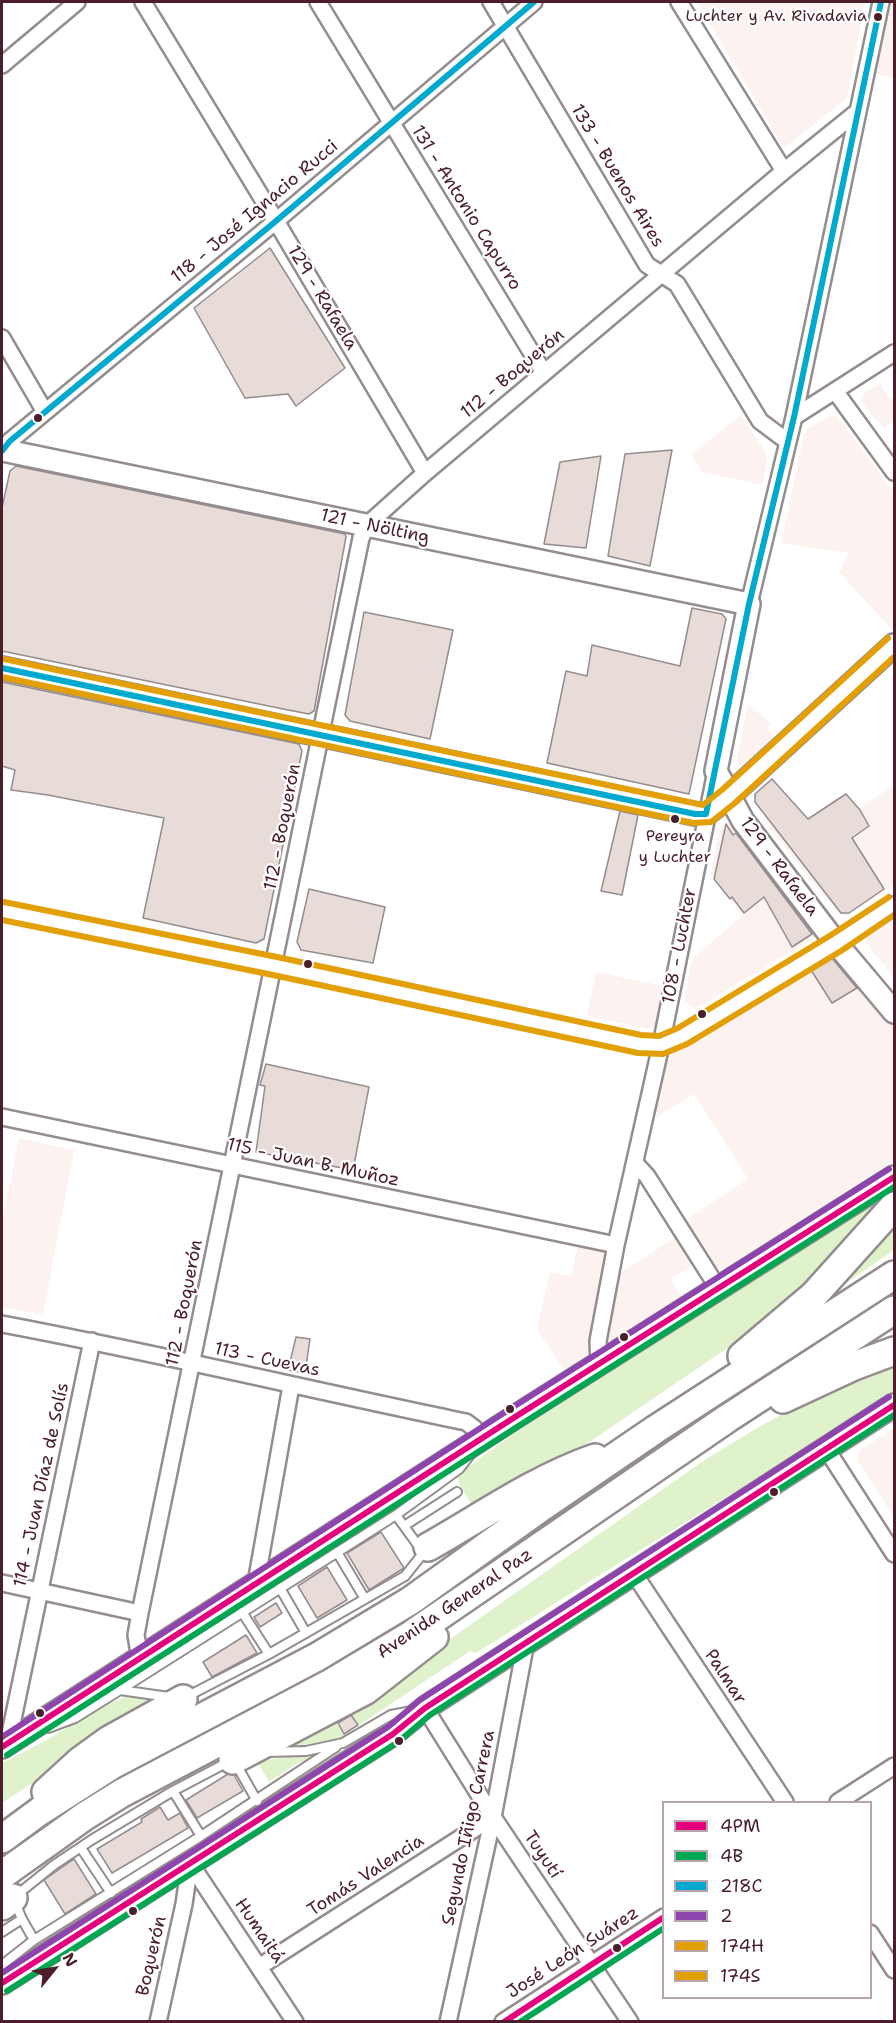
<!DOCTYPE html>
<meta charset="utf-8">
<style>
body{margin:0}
#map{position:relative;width:896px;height:2023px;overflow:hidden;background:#fff;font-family:"Shantell Sans",sans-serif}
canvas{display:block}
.frame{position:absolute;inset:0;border:3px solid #4a1f2b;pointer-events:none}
.legend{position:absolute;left:662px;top:1801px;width:210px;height:198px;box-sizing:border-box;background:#fff;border:2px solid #b7a5aa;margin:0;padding:8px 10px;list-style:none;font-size:18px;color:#4a1f2b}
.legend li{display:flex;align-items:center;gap:12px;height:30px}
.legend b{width:30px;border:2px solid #b7a5aa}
.north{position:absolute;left:24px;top:1939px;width:60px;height:60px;-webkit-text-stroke:4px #fff;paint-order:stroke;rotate:60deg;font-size:16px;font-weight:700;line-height:24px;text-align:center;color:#4a1f2b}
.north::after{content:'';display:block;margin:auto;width:21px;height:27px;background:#4a1f2b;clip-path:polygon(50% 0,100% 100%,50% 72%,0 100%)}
</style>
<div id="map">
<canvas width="896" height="2023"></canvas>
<div class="frame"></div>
<ul class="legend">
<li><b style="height:8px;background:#e5007d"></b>4PM</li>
<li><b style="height:8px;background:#00a651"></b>4B</li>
<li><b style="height:8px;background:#00a9ce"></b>218C</li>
<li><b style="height:8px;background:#8e44ad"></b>2</li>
<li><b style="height:8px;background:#e39f06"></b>174H</li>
<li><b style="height:8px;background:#e39f06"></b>174S</li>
</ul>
<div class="north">N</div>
</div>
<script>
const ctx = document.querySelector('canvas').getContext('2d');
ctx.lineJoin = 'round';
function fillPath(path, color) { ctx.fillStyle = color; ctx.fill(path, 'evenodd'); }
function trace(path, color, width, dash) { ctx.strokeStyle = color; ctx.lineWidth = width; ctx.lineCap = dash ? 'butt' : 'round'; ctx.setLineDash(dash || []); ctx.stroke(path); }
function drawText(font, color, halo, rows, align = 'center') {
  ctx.font = font + ' "Shantell Sans",sans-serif'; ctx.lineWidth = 4.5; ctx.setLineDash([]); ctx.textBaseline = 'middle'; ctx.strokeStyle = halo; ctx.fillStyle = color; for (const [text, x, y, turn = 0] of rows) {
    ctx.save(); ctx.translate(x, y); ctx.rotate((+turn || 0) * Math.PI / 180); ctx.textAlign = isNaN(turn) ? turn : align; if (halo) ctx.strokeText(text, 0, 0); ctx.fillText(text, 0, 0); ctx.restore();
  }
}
fillPath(new Path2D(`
 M 697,2 L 865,2 L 847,98 L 784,148 Z
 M 882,2 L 894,2 L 894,78 L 868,72 Z
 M 880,383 L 890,399 L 894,397 L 894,421 L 883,428 L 862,402 L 864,393 Z
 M 741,415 L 765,452 L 767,462 L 762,485 L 702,472 L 691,455 Z
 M 830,416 L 837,416 L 894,492 L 893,631 L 839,572 L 849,553 L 781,543 L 804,435 L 808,428 Z
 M 748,704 L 770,723 L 767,729 L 776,738 L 744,766 L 740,765 L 737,759 Z
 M 894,785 L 894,885 L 847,916 L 839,914 L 765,823 L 794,804 L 808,819 L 838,797 L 852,813 Z
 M 732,823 L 818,936 L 695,1009 L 684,1001 L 692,959 L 743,915 L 711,874 L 719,832 L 725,824 Z
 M 894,919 L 894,978 L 866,943 L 868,936 Z
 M 836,954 L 894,1022 L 894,1160 L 725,1268 L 714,1268 L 684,1221 L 748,1179 L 694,1094 L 656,1118 L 667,1061 L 673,1053 L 827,956 Z
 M 596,972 L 664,986 L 656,1025 L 649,1029 L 587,1016 Z
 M 19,1138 L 74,1150 L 43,1315 L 2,1307 L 2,1223 Z
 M 678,1236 L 696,1263 L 671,1279 L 682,1297 L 609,1343 L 605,1336 L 615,1276 Z
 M 579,1239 L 604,1244 L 609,1253 L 587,1356 L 584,1363 L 568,1376 L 537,1329 L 550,1272 L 571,1276 Z
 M 894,1428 L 894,1517 L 857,1460 L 860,1450 Z`), '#fcf3f0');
fillPath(new Path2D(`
 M 894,1191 L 894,1194 L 819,1280 L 751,1332 L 579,1449 L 475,1510 L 459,1484 L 457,1475 L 512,1435 Z
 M 894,1220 L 894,1250 L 839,1288 L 836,1284 Z
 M 894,1361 L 894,1394 L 603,1573 L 476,1653 L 470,1651 L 340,1738 L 330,1743 L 272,1748 L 426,1656 L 706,1459 L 759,1427 L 817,1395 Z
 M 127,1696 L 163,1701 L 125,1722 L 2,1803 L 2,1763 L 45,1741 L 105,1705 Z
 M 311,1754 L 312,1758 L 298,1763 L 269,1782 L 257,1761 Z`), '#dff2cb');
const building = new Path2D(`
 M 270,248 L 345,368 L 296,406 L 288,394 L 245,398 L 194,308 Z
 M 672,450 L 650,566 L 608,556 L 625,454 Z
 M 601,456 L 586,548 L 544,544 L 560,462 Z
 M 16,466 L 345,534 L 346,537 L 314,711 L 309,714 L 288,710 L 2,651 L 2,508 L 10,471 Z
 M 692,608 L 722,614 L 726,619 L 689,794 L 547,763 L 566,671 L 587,676 L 592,645 L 680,666 Z
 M 364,612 L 453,630 L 430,739 L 350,721 L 345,715 Z
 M 2,682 L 299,744 L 302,751 L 264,939 L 256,943 L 143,918 L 164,818 L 48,795 L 11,790 L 15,770 L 2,766 Z
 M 772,779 L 808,819 L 846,794 L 860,810 L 869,826 L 852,838 L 884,889 L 849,913 L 841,913 L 755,802 L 755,794 Z
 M 620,811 L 638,815 L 622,895 L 601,891 Z
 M 726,824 L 733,835 L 736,833 L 812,934 L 792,947 L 764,897 L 744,913 L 732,897 L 730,899 L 714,879 Z
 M 309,889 L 385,907 L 373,963 L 301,950 L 297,942 Z
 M 831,957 L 857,988 L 832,1003 L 811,970 Z
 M 266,1064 L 369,1087 L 353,1170 L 256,1152 L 265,1086 L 260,1085 Z
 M 296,1337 L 310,1339 L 305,1373 L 288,1370 Z
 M 381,1532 L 404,1568 L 369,1590 L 347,1553 Z
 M 327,1567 L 347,1600 L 317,1618 L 298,1586 Z
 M 276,1603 L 282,1613 L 260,1627 L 254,1617 Z
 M 246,1635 L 257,1653 L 212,1677 L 203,1662 Z
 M 351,1715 L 358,1725 L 344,1734 L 338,1723 Z
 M 228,1774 L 234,1775 L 243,1791 L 197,1818 L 186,1800 Z
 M 160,1807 L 168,1820 L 180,1813 L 188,1828 L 112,1873 L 97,1849 L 142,1822 L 141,1819 Z
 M 74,1859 L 96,1894 L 65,1914 L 44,1880 Z`);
fillPath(building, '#e7dcd8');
trace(building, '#948c8e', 1.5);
const lane = new Path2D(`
 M 396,1515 L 459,1469 L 470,1455
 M 404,1526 L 457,1492
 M 337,1552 L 365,1599
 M 280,1588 L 306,1633
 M 242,1612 L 269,1654
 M 120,1690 L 169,1697
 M 48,1728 L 75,1718 L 120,1690 L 396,1515 L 417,1544 L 428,1547 L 405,1576 L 269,1654 L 186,1697
 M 268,1752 L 306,1751 L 343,1743 L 391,1715 L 412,1711
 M 236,1764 L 257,1801
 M 173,1791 L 201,1836
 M 81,1848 L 111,1893
 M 2,1932 L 22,1919
 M 34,1940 L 22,1919 L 13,1898 L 54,1865 L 93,1839 L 173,1791 L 230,1761
 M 2,1965 L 34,1940 L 201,1836 L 336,1747`);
const street = new Path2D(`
 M 143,2 L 276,221 L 425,473
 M 318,2 L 544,373
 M 491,2 L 647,265 L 677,284 L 760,421 L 788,442
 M 679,2 L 784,171
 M 2,65 L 77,2
 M 2,338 L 45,412
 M 835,391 L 894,472
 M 794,417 L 894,353
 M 2,451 L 10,441 L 276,221 L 534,2
 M 749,604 L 794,417 L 881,2
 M 2,911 L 275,966 L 640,1044 L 661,1045 L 682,1036 L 836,943 L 894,905
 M 2,1117 L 616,1245
 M 635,1163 L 647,1176 L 718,1288
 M 2,1324 C 157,1353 311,1390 466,1422 L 474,1428 L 482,1439
 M 599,1364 L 598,1341 L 616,1245 L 661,1045 L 716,771
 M 827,1450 L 894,1554
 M 633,1572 L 785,1802
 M 2,1583 L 140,1613
 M 256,1583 L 291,1386
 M 140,1659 L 136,1635 L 140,1613 L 361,538 L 367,525 L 425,473 L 784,171 L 857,112
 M 425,1708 L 493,1817 L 630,2022
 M 8,1743 L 92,1341
 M 838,1802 L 894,1766
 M 190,1863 L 295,2022
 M 870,1933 L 894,1970
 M 259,1967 L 493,1817
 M 158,2022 L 184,1904 L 190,1863
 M 448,2022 L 493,1817 L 526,1642
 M 503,2022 L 664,1917`);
const secondary = new Path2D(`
 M 2,450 L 749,604 L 716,771 L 743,821 L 836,943 L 894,1012
 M 2,668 L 695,814 L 706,814 L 729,796 L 894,645
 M 2,1747 L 515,1417 L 894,1177
 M 2,1983 L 393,1734 L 425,1708 L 894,1405`);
const highway = new Path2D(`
 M 742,1356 L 814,1295 L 894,1206
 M 783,1399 L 854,1366 L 894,1351
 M 428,1547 C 483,1516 535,1479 595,1458
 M 233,1760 L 366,1690 L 434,1637
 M 46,1792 L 80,1761 L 109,1740 L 183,1699
 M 2,1839 L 40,1811 L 112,1765 L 317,1657 L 410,1601 L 543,1506 L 656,1429 L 894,1275
 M 2,1875 L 85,1816 L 122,1793 L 329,1684 L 411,1635 L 728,1418 L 894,1310
 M 2,1906 L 13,1898`);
trace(lane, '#948c8e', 12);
trace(street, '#948c8e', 20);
trace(secondary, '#948c8e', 26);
trace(highway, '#948c8e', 32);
trace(lane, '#fff', 8);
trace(street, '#fff', 15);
trace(secondary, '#fff', 21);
trace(highway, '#fff', 27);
trace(new Path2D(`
 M 2,1747 L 515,1417 L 894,1177
 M 2,1983 L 393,1734 L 425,1708 L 894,1405
 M 504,2022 L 664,1917`), '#e5007d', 6);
trace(new Path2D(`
 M 7,1755 L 520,1425 L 894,1187
 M 7,1991 L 398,1742 L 430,1715 L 894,1415
 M 520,2022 L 664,1928`), '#00a651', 6);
trace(new Path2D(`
 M 2,451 L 10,441 L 276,221 L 534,2
 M 2,668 L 695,814 L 706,814 L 749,604 L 794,417 L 881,2`), '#00a9ce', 6);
trace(new Path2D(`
 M 2,1737 L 510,1409 L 889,1169
 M 2,1973 L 388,1727 L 420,1700 L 889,1397`), '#8e44ad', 6);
trace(new Path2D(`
 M 2,677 L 693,823 L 711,822 L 735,803 L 894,657
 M 2,920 L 273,975 L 638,1053 L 663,1054 L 687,1044 L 841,951 L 894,915`), '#e39f06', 6);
trace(new Path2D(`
 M 4,659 L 703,805 L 723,789 L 888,638
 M 4,902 L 277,957 L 641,1035 L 659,1036 L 678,1028 L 831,935 L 889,897`), '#e39f06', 6);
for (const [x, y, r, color] of [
 [878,17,5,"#4a1f2b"],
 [38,418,5,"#4a1f2b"],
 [675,819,5,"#4a1f2b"],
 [308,964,5,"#4a1f2b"],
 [702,1014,5,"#4a1f2b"],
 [624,1337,5,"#4a1f2b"],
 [510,1409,5,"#4a1f2b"],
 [774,1492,5,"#4a1f2b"],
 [40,1713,5,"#4a1f2b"],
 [399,1741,5,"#4a1f2b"],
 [133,1911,5,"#4a1f2b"],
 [617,1948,5,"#4a1f2b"]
]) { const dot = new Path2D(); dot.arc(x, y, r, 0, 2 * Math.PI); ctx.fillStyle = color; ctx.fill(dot); trace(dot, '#fff', 2); }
drawText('16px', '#4a1f2b', '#fff', [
 ["Luchter y Av. Rivadavia",867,17],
 ["Pereyra",675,837,"center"],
 ["y Luchter",675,858,"center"]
], 'right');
drawText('18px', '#4a1f2b', '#fff', [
 ["133 - Buenos Aires",617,176,59],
 ["131 - Antonio Capurro",466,208,58],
 ["118 - José Ignacio Rucci",255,212,-40],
 ["129 - Rafaela",322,298,59],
 ["112 - Boquerón",513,374,-40],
 ["121 - Nölting",375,527,12],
 ["112 - Boquerón",283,827,-79],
 ["129 - Rafaela",779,867,53],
 ["108 - Luchter",680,946,-79],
 ["115 - Juan B. Muñoz",313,1163,12],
 ["112 - Boquerón",185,1303,-79],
 ["113 - Cuevas",267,1360,12],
 ["114 - Juan Díaz de Solís",42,1485,-78],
 ["Avenida General Paz",455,1604,-34],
 ["Palmar",725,1677,57],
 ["Segundo Iñigo Carrera",469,1828,-78],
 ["Tuyutí",542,1855,56],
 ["Tomás Valencia",366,1876,-33],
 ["Humaitá",259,1931,56],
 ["José León Suárez",573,1953,-33],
 ["Boquerón",152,1956,-77]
]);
</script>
